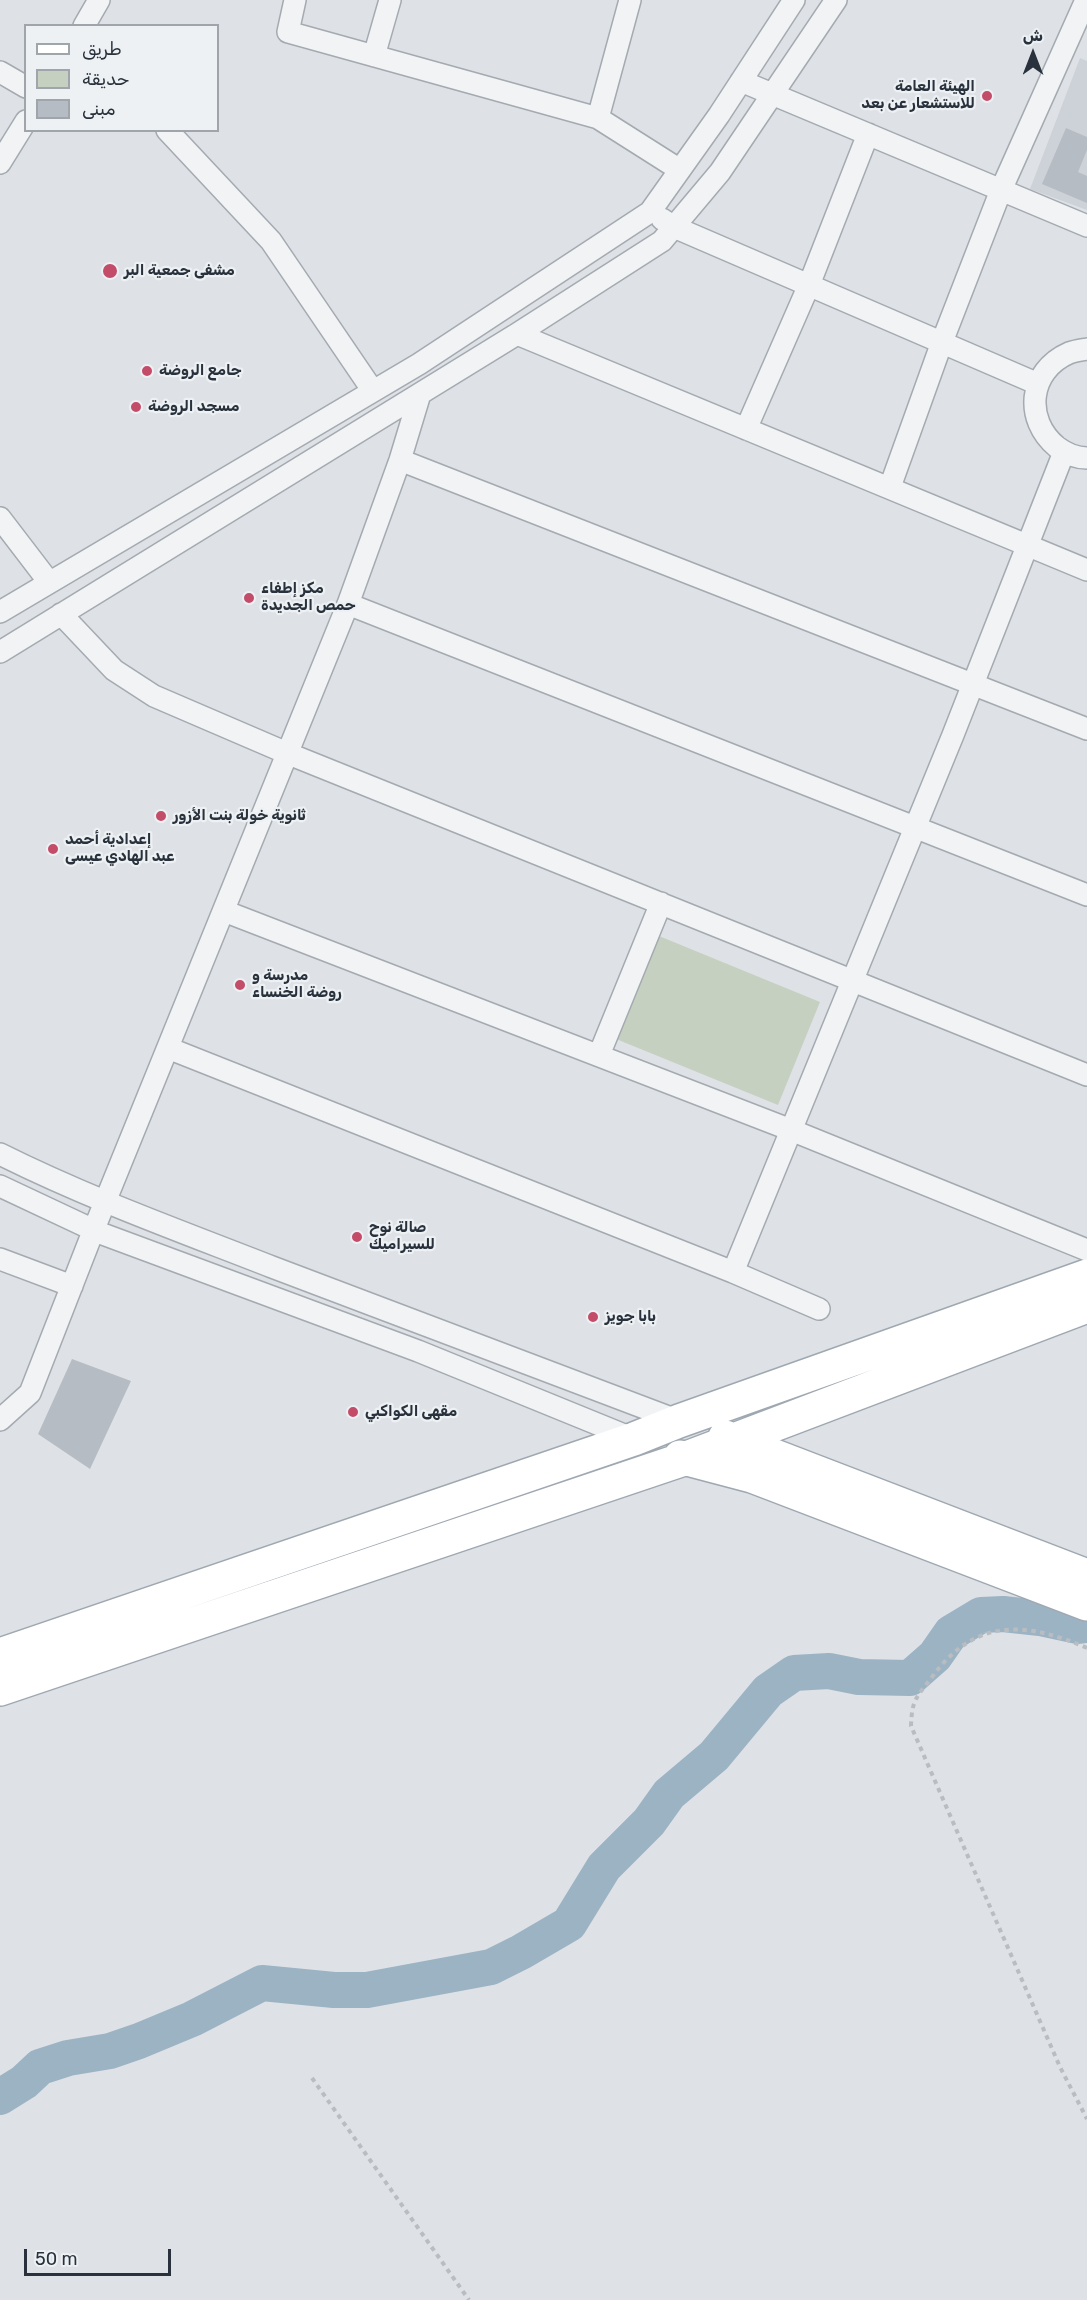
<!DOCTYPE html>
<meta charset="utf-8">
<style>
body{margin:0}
#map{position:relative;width:1087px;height:2300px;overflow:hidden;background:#dee2e7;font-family:Rubik,Vazirmatn,sans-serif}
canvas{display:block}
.legend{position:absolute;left:24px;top:24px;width:195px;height:108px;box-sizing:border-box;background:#edf1f4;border:2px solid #9fa5aa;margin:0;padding:8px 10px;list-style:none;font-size:18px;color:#29323c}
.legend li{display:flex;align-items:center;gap:12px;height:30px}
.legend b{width:30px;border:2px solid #9fa5aa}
.north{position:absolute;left:1003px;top:24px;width:60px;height:60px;-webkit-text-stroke:4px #edf1f4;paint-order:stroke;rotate:0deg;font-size:16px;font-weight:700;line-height:24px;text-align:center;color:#29323c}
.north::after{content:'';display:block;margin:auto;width:21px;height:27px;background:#29323c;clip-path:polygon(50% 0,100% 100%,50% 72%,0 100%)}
.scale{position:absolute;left:24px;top:2249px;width:147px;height:27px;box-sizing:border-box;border:3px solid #29323c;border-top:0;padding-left:8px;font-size:18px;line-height:21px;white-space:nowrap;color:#29323c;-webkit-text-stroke:4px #edf1f4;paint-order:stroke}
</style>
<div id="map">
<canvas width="1087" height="2300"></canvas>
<ul class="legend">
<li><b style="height:8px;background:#fff"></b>طريق</li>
<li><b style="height:16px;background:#c6d0c0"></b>حديقة</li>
<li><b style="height:16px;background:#b6bcc3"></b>مبنى</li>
</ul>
<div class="north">ش</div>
<div class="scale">50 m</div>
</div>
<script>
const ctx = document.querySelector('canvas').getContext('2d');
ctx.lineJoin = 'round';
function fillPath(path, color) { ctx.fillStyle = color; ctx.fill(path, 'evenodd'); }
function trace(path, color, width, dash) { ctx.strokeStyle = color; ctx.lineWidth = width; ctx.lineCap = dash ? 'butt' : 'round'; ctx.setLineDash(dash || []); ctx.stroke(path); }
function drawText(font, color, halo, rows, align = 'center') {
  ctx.font = font + ' Rubik,Vazirmatn,sans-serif'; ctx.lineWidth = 4.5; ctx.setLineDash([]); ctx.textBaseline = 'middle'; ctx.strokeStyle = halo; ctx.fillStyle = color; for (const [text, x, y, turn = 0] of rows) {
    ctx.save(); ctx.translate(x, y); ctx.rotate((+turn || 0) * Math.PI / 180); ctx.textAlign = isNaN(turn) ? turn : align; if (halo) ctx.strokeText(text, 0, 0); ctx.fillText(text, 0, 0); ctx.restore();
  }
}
fillPath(new Path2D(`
 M 1080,58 L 1087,61 L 1087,210 L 1030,189 Z`), '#cdd2d8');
fillPath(new Path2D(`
 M 659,936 L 820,1002 L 778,1105 L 616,1039 Z`), '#c6d0c0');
trace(new Path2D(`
 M 0,2097 L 24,2082 L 40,2067 L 68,2058 L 110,2051 L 139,2041 L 192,2019 L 262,1983 L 334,1990 L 367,1990 L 491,1967 L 521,1952 L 569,1924 L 604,1867 L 649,1822 L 669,1794 L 714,1756 L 768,1691 L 794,1673 L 829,1671 L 859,1677 L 910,1678 L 935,1656 L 951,1633 L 981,1615 L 1003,1614 L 1040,1618 L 1077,1626 L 1087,1625`), '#9cb3c4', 36);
fillPath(new Path2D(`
 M 1066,128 L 1087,137 L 1087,150 L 1078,172 L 1087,176 L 1087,203 L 1042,184 Z
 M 72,1359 L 131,1381 L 90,1469 L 38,1434 Z`), '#b6bcc3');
const street = new Path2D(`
 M 295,0 L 288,32 L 598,118 L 680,170
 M 84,26 L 99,0
 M 374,56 L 390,0
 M 0,72 L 26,87
 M 741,81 L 1087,226
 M 598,118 L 630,0
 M 167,130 L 271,241 L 373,391
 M 0,163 L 26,121
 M 662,219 L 674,227 L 1038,384
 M 517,334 L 1087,570
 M 1087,349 C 1081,350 1074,351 1069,353 C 1028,371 1024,420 1057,447 C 1065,453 1076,458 1087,458
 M 746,429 L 809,285 L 868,134
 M 400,460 L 1087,729
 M 890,487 L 942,342 L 1001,190 L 1086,0
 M 0,518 L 49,582
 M 348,604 L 1087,895
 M 0,612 L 419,364 L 650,212 L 719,115 L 794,0
 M 61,614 L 114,670 L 154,696 L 289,754 L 1087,1075
 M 0,652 L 517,334 L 662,241 L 720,172 L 836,0
 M 224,911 L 791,1130 L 1087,1250
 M 168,1048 L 733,1272 L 819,1309
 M 599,1055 L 661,903
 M 0,1154 C 88,1198 180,1231 272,1267 C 407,1319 543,1370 679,1421
 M 0,1186 L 100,1233 L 418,1351 L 634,1439
 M 0,1259 L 72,1286
 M 733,1272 L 953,735 L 1064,452
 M 0,1420 L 30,1393 L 94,1229 L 348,604 L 400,460 L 420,394`);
const primary = new Path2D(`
 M 725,1437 L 1087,1576
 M 680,1457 L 752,1476 L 1087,1604
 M 0,1655 L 634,1439 L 679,1421 L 1087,1276
 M 0,1689 L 684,1459 L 1087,1306`);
trace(street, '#a4aab0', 24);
trace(primary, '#9fa8b1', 36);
trace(new Path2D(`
 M 1087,1648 C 1025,1621 975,1618 932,1677 C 916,1698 912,1699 911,1726 L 1060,2067 L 1087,2119
 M 312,2078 L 469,2300`), '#b9bdc1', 4, [4.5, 4.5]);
trace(street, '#f1f3f5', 21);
trace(primary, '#fff', 33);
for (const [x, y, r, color] of [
 [987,96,6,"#c34c69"],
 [110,271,8,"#c34c69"],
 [147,371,6,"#c34c69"],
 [136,407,6,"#c34c69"],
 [249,598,6,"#c34c69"],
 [161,816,6,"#c34c69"],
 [53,849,6,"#c34c69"],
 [240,985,6,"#c34c69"],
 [357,1237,6,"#c34c69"],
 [593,1317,6,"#c34c69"],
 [353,1412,6,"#c34c69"]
]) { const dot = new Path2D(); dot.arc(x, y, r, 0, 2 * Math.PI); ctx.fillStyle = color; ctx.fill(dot); trace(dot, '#edf1f4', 2); }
drawText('bold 15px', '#29323c', '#edf1f4', [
 ["الهيئة العامة",975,87,"right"],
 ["للاستشعار عن بعد",975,104,"right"],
 ["مشفى جمعية البر",124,271],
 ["جامع الروضة",159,371],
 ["مسجد الروضة",148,407],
 ["مكز إطفاء",261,589],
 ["حمص الجديدة",261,606],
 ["ثانوية خولة بنت الأزور",173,816],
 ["إعدادية أحمد",65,840],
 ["عبد الهادي عيسى",65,857],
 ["مدرسة و",252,976],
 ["روضة الخنساء",252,993],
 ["صالة نوح",369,1228],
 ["للسيراميك",369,1245],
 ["بابا جويز",605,1317],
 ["مقهى الكواكبي",365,1412]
], 'left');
</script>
